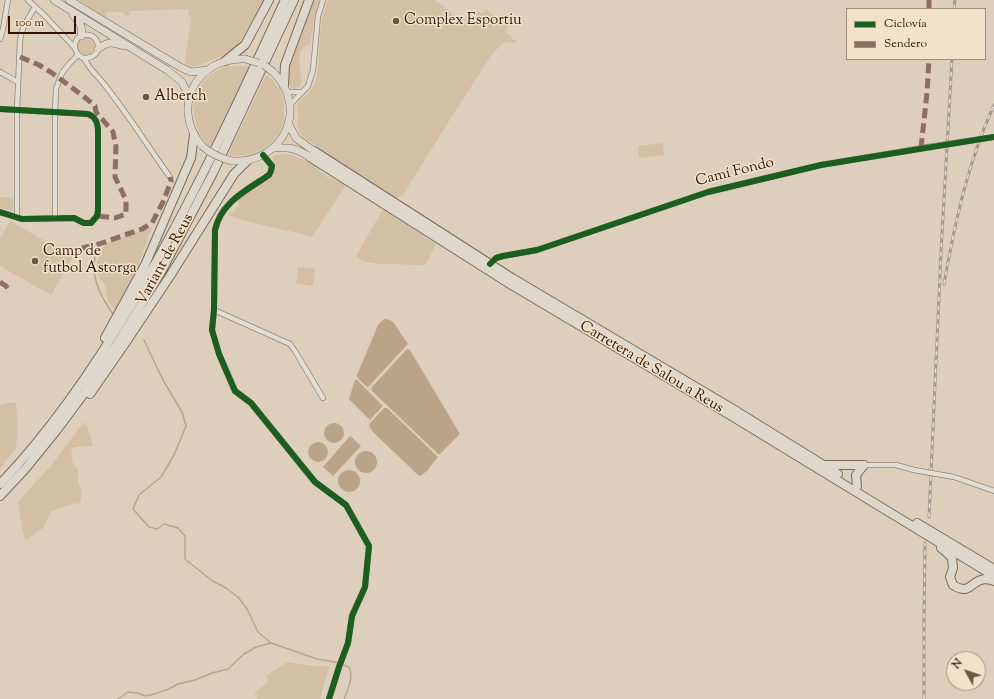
<!DOCTYPE html>
<meta charset="utf-8">
<style>
body{margin:0}
#map{position:relative;width:994px;height:699px;overflow:hidden;background:#ddcfbb;font-family:"Sorts Mill Goudy",serif}
canvas{display:block}
.legend{position:absolute;left:846px;top:8px;width:140px;height:52px;box-sizing:border-box;background:#f2e2ca;border:1px solid #a48f7a;margin:0;padding:5px 7px;list-style:none;font-size:12px;color:#301302}
.legend li{display:flex;align-items:center;gap:8px;height:20px}
.legend b{width:20px;border:1px solid #a48f7a}
.north{position:absolute;left:946px;top:651px;width:40px;height:40px;box-sizing:border-box;background:#f2e2ca;border:1px solid #a48f7a;border-radius:50%;rotate:310deg;font-size:11px;font-weight:700;line-height:16px;text-align:center;color:#301302}
.north::after{content:'';display:block;margin:auto;width:14px;height:18px;background:#6d5543;clip-path:polygon(50% 0,100% 100%,50% 72%,0 100%)}
.scale{position:absolute;left:8px;top:16px;width:68px;height:18px;box-sizing:border-box;border:2px solid #301302;border-top:0;padding-left:5px;font-size:12px;line-height:14px;white-space:nowrap;color:#301302;-webkit-text-stroke:3px #f2e2ca;paint-order:stroke}
</style>
<div id="map">
<canvas width="994" height="699"></canvas>
<ul class="legend">
<li><b style="height:5px;background:#1b5e20"></b>Ciclovía</li>
<li><b style="height:5px;background:#8d6e63"></b>Sendero</li>
</ul>
<div class="north">N</div>
<div class="scale">100 m</div>
</div>
<script>
const ctx = document.querySelector('canvas').getContext('2d');
ctx.lineJoin = 'round';
function fillPath(path, color) { ctx.fillStyle = color; ctx.fill(path, 'evenodd'); }
function trace(path, color, width, dash) { ctx.strokeStyle = color; ctx.lineWidth = width; ctx.lineCap = dash ? 'butt' : 'round'; ctx.setLineDash(dash || []); ctx.stroke(path); }
function drawText(font, color, halo, rows, align = 'center') {
  ctx.font = font + ' "Sorts Mill Goudy",serif'; ctx.lineWidth = 3; ctx.setLineDash([]); ctx.textBaseline = 'middle'; ctx.strokeStyle = halo; ctx.fillStyle = color; for (const [text, x, y, turn = 0] of rows) {
    ctx.save(); ctx.translate(x, y); ctx.rotate((+turn || 0) * Math.PI / 180); ctx.textAlign = isNaN(turn) ? turn : align; if (halo) ctx.strokeText(text, 0, 0); ctx.fillText(text, 0, 0); ctx.restore();
  }
}
fillPath(new Path2D(`
 M 78,0 L 264,0 C 255,18 246,40 229,52 C 223,56 215,58 209,61 C 201,65 193,68 185,64 L 186,52 L 191,19 L 191,17 L 188,16 L 189,9 L 130,11 L 130,15 L 126,16 L 122,12 L 106,12 L 106,18 Z
 M 311,0 L 320,0 L 314,19 L 310,45 C 308,45 305,46 304,47 C 296,51 301,73 302,81 C 301,87 297,91 291,88 L 289,82 L 287,67 Z
 M 328,0 L 435,0 L 467,25 L 478,11 L 483,14 L 485,10 L 510,23 L 505,32 L 512,37 L 511,38 L 516,41 L 514,43 L 508,42 L 502,44 L 493,53 L 454,113 L 403,195 L 396,198 L 339,163 L 327,154 L 319,147 L 303,137 L 300,134 L 297,126 L 298,118 L 297,104 C 302,98 308,94 312,88 C 319,77 318,64 319,52 C 320,34 321,16 328,0 Z
 M77 46a9 9 0 1 1 18 0a9 9 0 1 1-18 0Z
 M 227,66 L 245,66 L 249,67 L 210,147 C 190,128 187,93 210,75 C 215,71 222,69 227,66 Z
 M 266,75 C 271,77 274,82 277,86 C 283,93 285,103 284,112 C 284,116 284,121 283,124 C 274,148 252,158 228,155 Z
 M 663,143 L 664,155 L 639,158 L 638,146 Z
 M 286,154 C 296,156 309,161 317,168 C 321,172 324,176 329,178 C 335,181 341,181 346,185 L 312,237 C 293,231 273,228 254,223 C 245,221 237,219 229,215 L 229,213 L 233,212 L 239,205 L 238,199 L 240,197 L 273,175 L 276,167 L 272,157 L 275,155 Z
 M 0,197 L 13,198 L 13,211 L 0,208 Z
 M 383,209 L 436,244 L 425,265 C 413,265 401,264 389,264 C 378,264 365,264 356,256 Z
 M 10,221 L 73,257 L 51,295 L 0,266 L 0,239 Z
 M 152,227 L 139,263 L 134,275 L 115,310 L 109,302 L 107,297 L 105,285 L 98,276 L 97,262 L 100,255 L 101,255 L 104,244 Z
 M 298,267 L 315,269 L 313,286 L 296,283 Z
 M 7,403 L 16,403 L 18,423 L 16,448 L 0,469 L 0,405 Z
 M 86,422 L 93,446 L 75,447 L 71,450 L 73,464 L 78,469 C 78,476 77,485 82,490 L 80,504 L 76,503 L 52,511 L 49,515 L 43,528 L 26,540 L 23,533 L 18,502 L 53,463 L 80,427 Z
 M 287,662 L 312,666 L 324,666 L 329,667 L 320,699 L 259,699 L 254,693 L 267,683 L 268,678 L 266,676 Z`), '#d3bfa3');
fillPath(new Path2D(`
 M 384,319 L 390,320 L 393,322 L 408,344 L 369,386 L 367,387 L 357,377 L 357,375 L 376,330 L 378,325 Z
 M 407,349 L 409,349 L 410,350 L 460,434 L 440,454 L 438,454 L 371,390 L 372,387 Z
 M 355,380 L 357,380 L 383,406 L 370,420 L 349,399 Z
 M 384,408 L 387,408 L 438,457 L 427,471 L 420,476 L 418,475 L 373,432 L 369,426 L 370,423 Z
 M324 433a10 10 0 1 1 20 0a10 10 0 1 1-20 0Z
 M 350,436 L 361,446 L 333,476 L 323,467 Z
 M308 452a10 10 0 1 1 20 0a10 10 0 1 1-20 0Z
 M355 462a11 11 0 1 1 22 0a11 11 0 1 1-22 0Z
 M338 481a11 11 0 1 1 22 0a11 11 0 1 1-22 0Z`), '#baa489');
trace(new Path2D(`
 M 95,257 C 91,279 101,297 113,314
 M 144,340 L 163,380 L 182,412 L 186,426 L 174,455 L 161,477 L 139,495 L 133,509 L 149,527 L 157,529 L 164,524 L 178,528 L 185,536 L 185,559 L 211,580 L 226,588 L 238,597 L 247,609 L 258,632 L 271,643 L 317,659 L 335,662 L 349,667 C 354,678 348,688 344,699
 M 118,699 L 128,692 L 138,693 L 145,696 L 151,695 L 169,689 L 178,684 L 195,680 L 212,673 L 228,669 L 244,654 L 256,647 L 271,643`), '#baa489', 1.5);
const street = new Path2D(`
 M 28,0 L 45,16 L 75,48
 M 0,39 L 3,29 L 8,0
 M 83,58 C 104,60 102,32 84,35 C 76,36 72,46 77,53 C 79,56 82,57 84,59 C 87,62 88,66 91,69 C 93,72 96,75 99,78 C 125,109 146,144 170,177
 M 0,72 L 18,82
 M 287,92 L 301,92
 M 290,105 L 308,86 L 313,70 L 315,49 L 318,16 L 323,0
 M 0,109 L 88,114 C 96,117 98,123 98,132 L 98,211 L 97,216 L 91,223 L 84,223 L 74,218 L 22,219 L 0,212
 M 263,155 L 272,166 L 271,171 L 269,175 C 247,190 221,202 215,230 L 214,310 L 212,330 L 219,354 L 235,391 L 251,403 L 315,482 L 346,505 L 369,546 L 365,587 L 352,616 L 348,643 L 339,667 L 329,699
 M 17,217 L 17,110 L 20,41 C 22,25 28,20 35,7
 M 55,218 L 55,112 L 56,89 L 62,73 L 69,64 L 78,55
 M 490,264 L 496,258 L 503,256 L 537,250 L 708,192 L 821,165 L 928,147
 M 214,310 L 290,344 L 295,351 L 323,398
 M 864,465 L 896,465 L 914,470
 M 954,477 L 994,491`);
const primary = new Path2D(`
 M 54,0 L 167,70 L 182,82 L 189,97
 M 69,0 L 180,67 L 191,72 L 207,70
 M 73,15 C 80,22 83,26 81,36
 M 98,49 C 108,41 112,42 124,46
 M 288,123 L 296,138 L 314,151
 M 202,146 C 170,108 196,57 245,59
 M 273,148 C 290,147 296,148 310,157
 M 232,161 C 283,164 310,108 273,72`);
const highway = new Path2D(`
 M 225,61 L 245,45 L 269,0
 M 284,85 L 285,65 L 309,0
 M 314,151 L 512,278 L 733,409 L 838,474
 M 310,157 L 510,284 L 730,415 L 994,576
 M 105,338 L 145,265 L 191,158 L 194,135
 M 90,394 L 124,345 L 170,276 L 234,174 L 247,161
 M 824,465 L 864,465
 M 0,484 C 52,430 94,368 132,304 C 190,206 238,103 285,0
 M 857,486 L 856,475 L 864,465
 M 0,496 L 26,468 L 56,431 L 85,392 L 119,341 L 161,272 L 213,173 L 294,0
 M 917,523 L 994,569
 M 941,548 L 945,551 L 952,558 L 953,568 L 950,577 L 953,585 C 971,596 969,581 985,579 C 987,579 991,580 994,581`);
trace(street, '#8f8376', 6);
trace(primary, '#766a5e', 8);
trace(highway, '#766a5e', 10);
trace(street, '#e4ddd3', 4.5);
trace(primary, '#dfd7cb', 7);
trace(highway, '#dfd7cb', 8);
const rail = new Path2D(`
 M 954,9 L 955,0
 M 944,284 C 955,222 968,162 994,105
 M 929,517 L 941,252 L 952,59
 M 924,699 L 924,622 L 925,543`);
trace(rail, '#a19990', 3);
trace(rail, '#f2e2ca', 1.5, [4.5]);
const streetBridge = new Path2D(`
 M 928,147 L 994,137
 M 914,470 L 954,477`);
const primaryBridge = new Path2D(`
 M 245,59 L 259,63
 M 264,65 L 273,72
 M 202,146 C 211,154 220,158 232,161`);
trace(streetBridge, '#8f8376', 6, []);
trace(primaryBridge, '#766a5e', 8, []);
trace(streetBridge, '#e4ddd3', 4.5);
trace(primaryBridge, '#dfd7cb', 7);
trace(new Path2D(`
 M 929,0 L 929,9
 M 20,57 L 39,65 L 52,73 L 82,95 L 95,106 L 96,112 L 113,132 L 116,146 L 115,177 L 126,200 L 126,214 L 115,218 L 97,216
 M 921,148 L 927,93 L 929,59
 M 82,248 L 99,244 L 142,229 L 152,223 L 163,202 L 171,181 L 170,177
 M 0,282 L 6,286 L 9,290`), '#8d6e63', 5, [10, 5]);
trace(new Path2D(`
 M 0,109 L 88,114 C 96,117 98,123 98,132 L 98,211 L 97,216 L 91,223 L 84,223 L 74,218 L 22,219 L 0,212
 M 263,155 L 272,166 L 271,171 L 269,175 C 247,190 221,202 215,230 L 214,310 L 212,330 L 219,354 L 235,391 L 251,403 L 315,482 L 346,505 L 369,546 L 365,587 L 352,616 L 348,643 L 339,667 L 329,699
 M 490,264 L 496,258 L 503,256 L 537,250 L 708,192 L 821,165 L 994,137`), '#1b5e20', 6);
for (const [x, y, r, color] of [
 [396,21,4,"#6d5543"],
 [146,97,4,"#6d5543"],
 [35,261,4,"#6d5543"]
]) { const dot = new Path2D(); dot.arc(x, y, r, 0, 2 * Math.PI); ctx.fillStyle = color; ctx.fill(dot); trace(dot, '#f2e2ca', 1.5); }
drawText('15px', '#301302', '#f2e2ca', [
 ["Complex Esportiu",404,21],
 ["Alberch",154,97],
 ["Camp de",43,252],
 ["futbol Astorga",43,269]
], 'left');
drawText('15px', '#301302', '#f2e2ca', [
 ["Camí Fondo",735,173,-14],
 ["Variant de Reus",166,260,-61],
 ["Carretera de Salou a Reus",651,368,31]
]);
</script>
